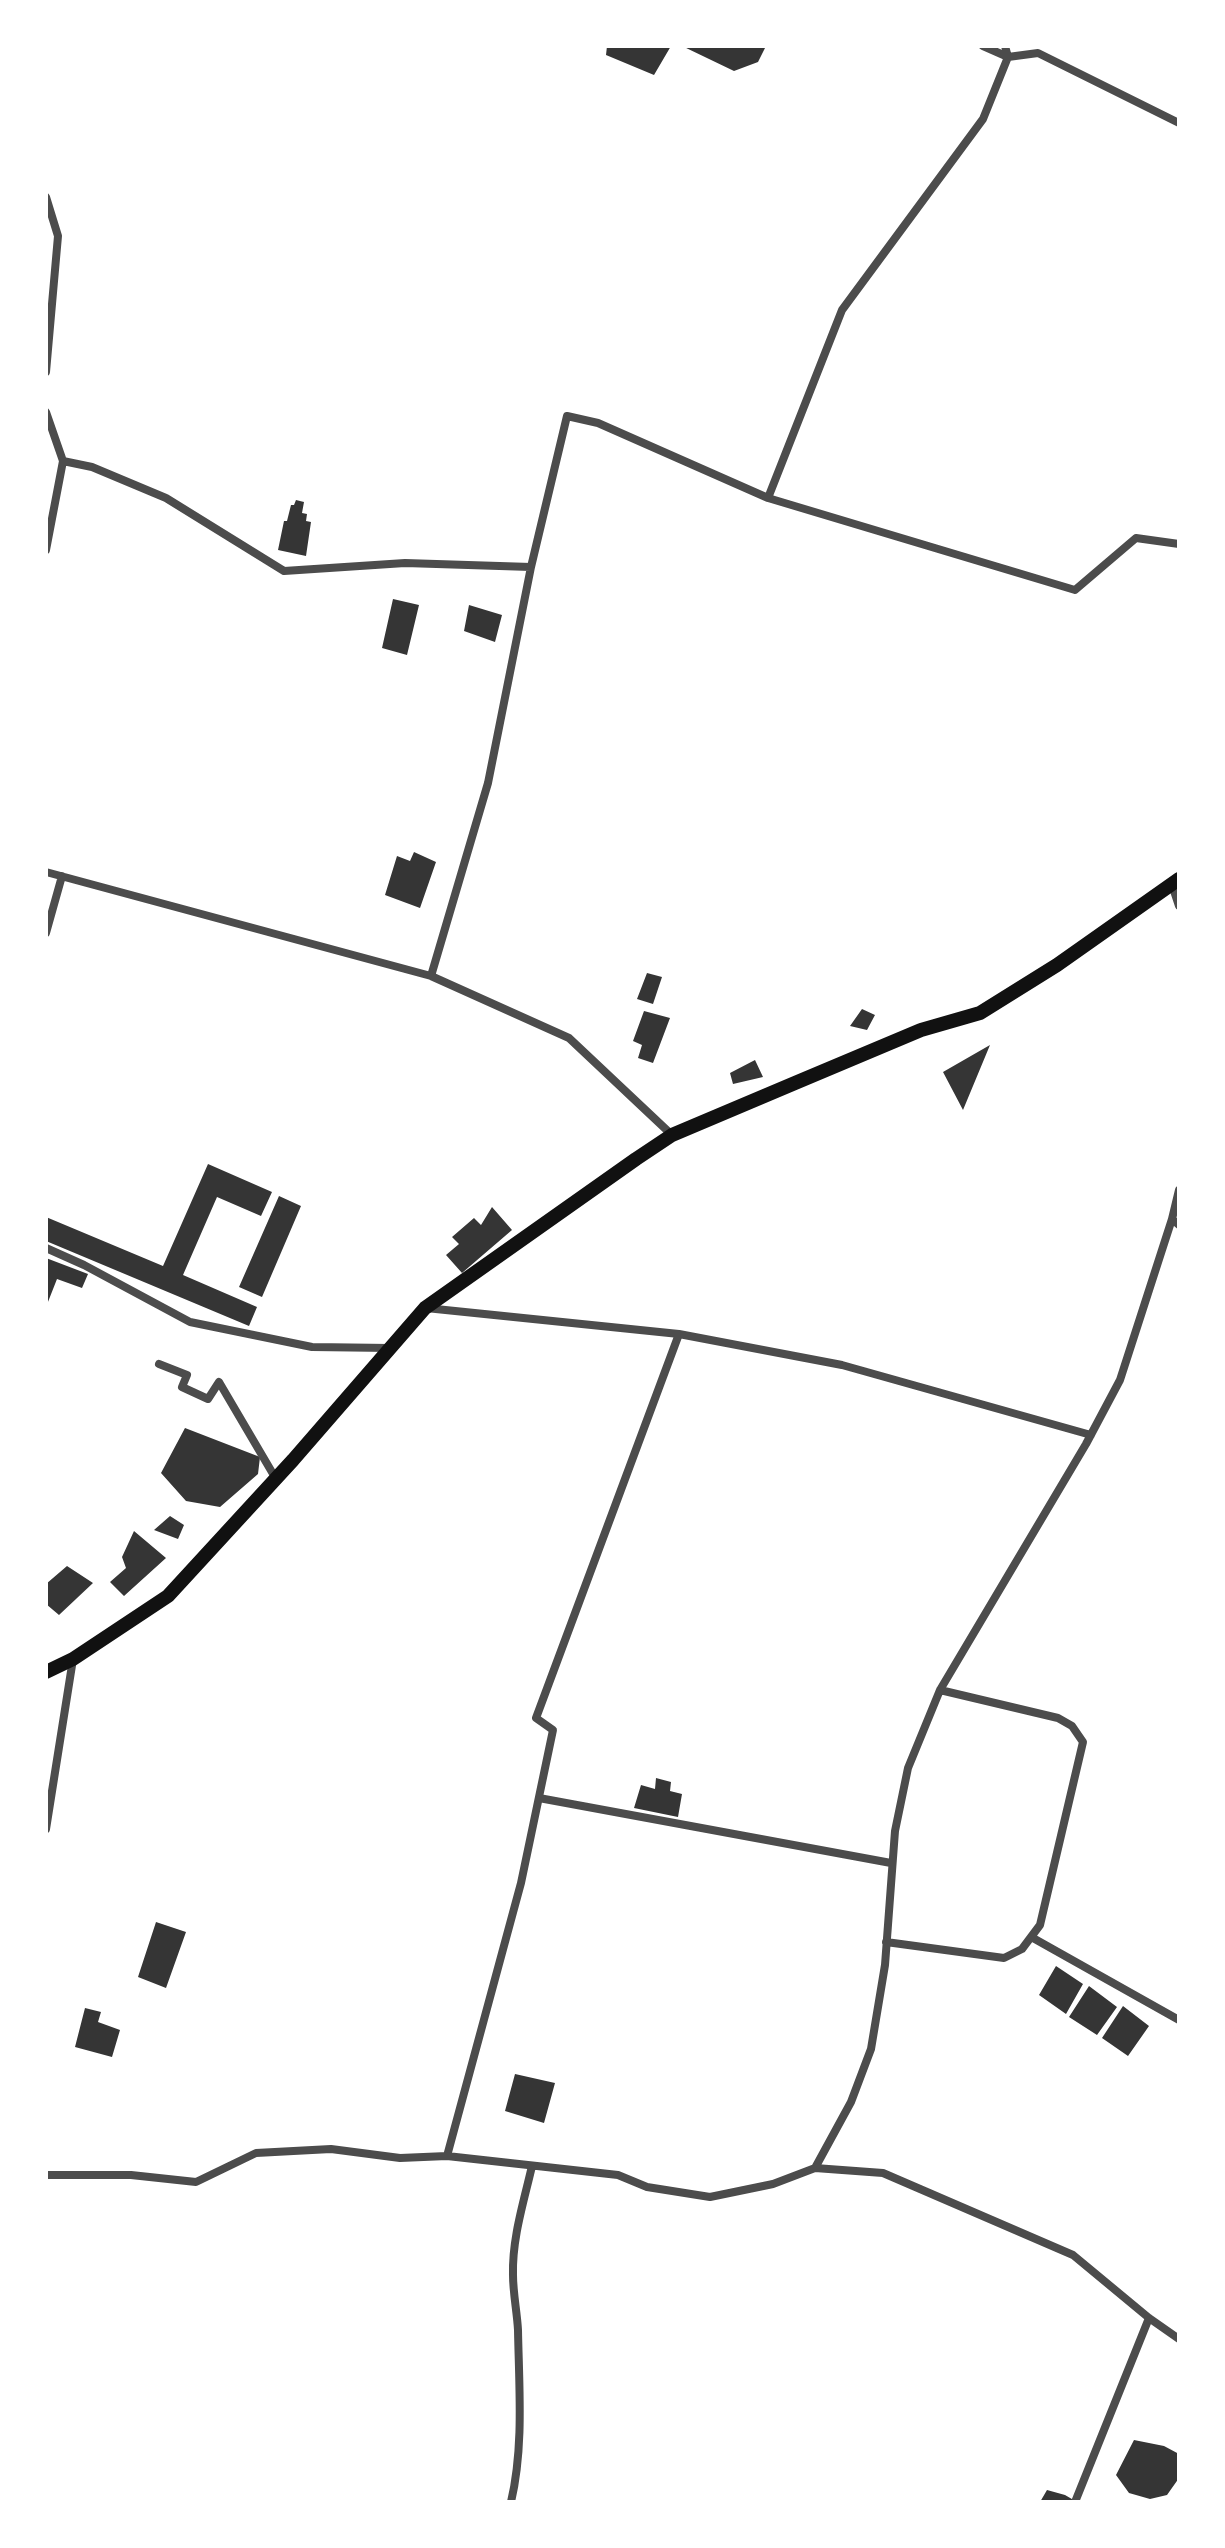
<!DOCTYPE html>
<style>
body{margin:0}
#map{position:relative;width:1225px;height:2548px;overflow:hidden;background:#fff;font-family:"Work Sans",sans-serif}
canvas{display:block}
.frame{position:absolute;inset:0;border:48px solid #fff;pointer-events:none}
</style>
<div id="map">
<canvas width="1225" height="2548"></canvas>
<div class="frame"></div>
</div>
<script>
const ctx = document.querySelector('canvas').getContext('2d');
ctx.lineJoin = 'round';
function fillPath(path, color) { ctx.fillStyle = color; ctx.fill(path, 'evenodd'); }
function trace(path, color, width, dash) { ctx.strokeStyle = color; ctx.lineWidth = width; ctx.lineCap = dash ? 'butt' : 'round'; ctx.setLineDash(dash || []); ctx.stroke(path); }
fillPath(new Path2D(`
 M 607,46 L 671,46 L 654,75 L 606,55 Z
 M 682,46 L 766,46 L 758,62 L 734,71 Z
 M 296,500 L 304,502 L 302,513 L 307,514 L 306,521 L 311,522 L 306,556 L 278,550 L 284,521 L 287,521 L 291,505 L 294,505 Z
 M 393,599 L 419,605 L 407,655 L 382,648 Z
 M 469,605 L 502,615 L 495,642 L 464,631 Z
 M 414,852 L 436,862 L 420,908 L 385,895 L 397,856 L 410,861 Z
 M 647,973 L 662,977 L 653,1004 L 637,999 Z
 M 862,1009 L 875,1015 L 867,1030 L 850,1026 Z
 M 644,1011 L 670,1018 L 653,1063 L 638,1058 L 642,1045 L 633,1041 Z
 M 990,1045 L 963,1110 L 943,1072 Z
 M 755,1060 L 763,1077 L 733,1084 L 730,1073 Z
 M 208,1164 L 272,1192 L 261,1216 L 217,1197 L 183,1275 L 257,1307 L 249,1326 L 46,1241 L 46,1217 L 163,1266 Z
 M 279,1196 L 301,1206 L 262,1297 L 239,1287 Z
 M 492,1207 L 512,1230 L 462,1273 L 446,1255 L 459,1244 L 452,1237 L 474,1218 L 481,1225 Z
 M 46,1258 L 88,1274 L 82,1288 L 57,1279 L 46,1307 Z
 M 185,1428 L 260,1457 L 258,1474 L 220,1507 L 186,1501 L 161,1473 Z
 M 170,1516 L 184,1525 L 178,1539 L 154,1530 Z
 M 134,1531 L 166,1558 L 124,1596 L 110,1582 L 126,1568 L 122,1557 Z
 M 67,1566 L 93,1583 L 59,1615 L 46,1604 L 46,1584 Z
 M 656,1778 L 671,1782 L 670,1791 L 682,1794 L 678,1817 L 634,1808 L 641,1785 L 655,1789 Z
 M 156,1922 L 186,1932 L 166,1988 L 138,1977 Z
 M 1056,1966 L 1083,1984 L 1066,2014 L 1039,1995 Z
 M 1089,1986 L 1117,2007 L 1097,2035 L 1069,2017 Z
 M 1123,2006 L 1149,2026 L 1128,2056 L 1102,2038 Z
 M 85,2008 L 101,2012 L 98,2022 L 120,2030 L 112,2057 L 75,2047 Z
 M 515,2074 L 555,2083 L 544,2123 L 505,2111 Z
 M 1134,2440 L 1164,2446 L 1179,2454 L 1179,2478 L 1167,2495 L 1150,2499 L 1129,2493 L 1116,2475 Z
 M 1047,2490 L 1065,2495 L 1077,2502 L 1040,2502 Z`), '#353535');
trace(new Path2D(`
 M 983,46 L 1008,57 L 1038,53 L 1179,123
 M 46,197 L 58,236 L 46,372
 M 46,412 L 63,461 L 92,467 L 166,498 L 284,571 L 405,563 L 531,567
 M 768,498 L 842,310 L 983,119 L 1008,57 L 1005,46
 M 46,550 L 63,461
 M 46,872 L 431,976 L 569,1038 L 672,1135
 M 1172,885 L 1179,906
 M 46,933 L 62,876
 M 431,976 L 488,783 L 531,567 L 567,416 L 598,423 L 768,498 L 1075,590 L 1136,538 L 1179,544
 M 1179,1190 L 1172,1219 L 1179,1225
 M 46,1248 L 84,1265 L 190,1322 L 312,1347 L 390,1348
 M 426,1308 L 679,1334 L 536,1718 L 553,1730 L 521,1883 L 447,2156
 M 679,1334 L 842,1365 L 1091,1435
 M 159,1364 L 187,1375 L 182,1387 L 208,1399 L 219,1382 L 276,1479
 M 539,1798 L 891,1863
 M 46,1829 L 73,1659
 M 1033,1938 L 1179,2020
 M 886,1942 L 1004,1958 L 1022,1949 L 1040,1925 L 1083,1742 L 1072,1726 L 1058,1718 L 940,1690
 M 815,2168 L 851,2102 L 871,2049 L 885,1965 L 895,1831 L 908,1768 L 940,1690 L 1086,1444 L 1120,1380 L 1172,1219
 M 46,2175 L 131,2175 L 196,2182 L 256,2153 L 331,2149 L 400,2158 L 447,2156 L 618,2175 L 647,2187 L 710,2197 L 773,2184 L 815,2168 L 883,2173 L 1073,2255 L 1149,2318 L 1179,2339
 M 511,2502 C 524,2447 519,2387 518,2330 C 517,2312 513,2293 513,2275 C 512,2238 524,2201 532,2166
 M 1075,2502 L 1149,2318`), '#4c4c4c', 8);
trace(new Path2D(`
 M 46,1672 L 73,1659 L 168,1596 L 293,1460 L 425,1308 L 636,1159 L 672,1135 L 795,1083 L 921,1030 L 980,1013 L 1057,965 L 1179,879`), '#111', 14);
</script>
